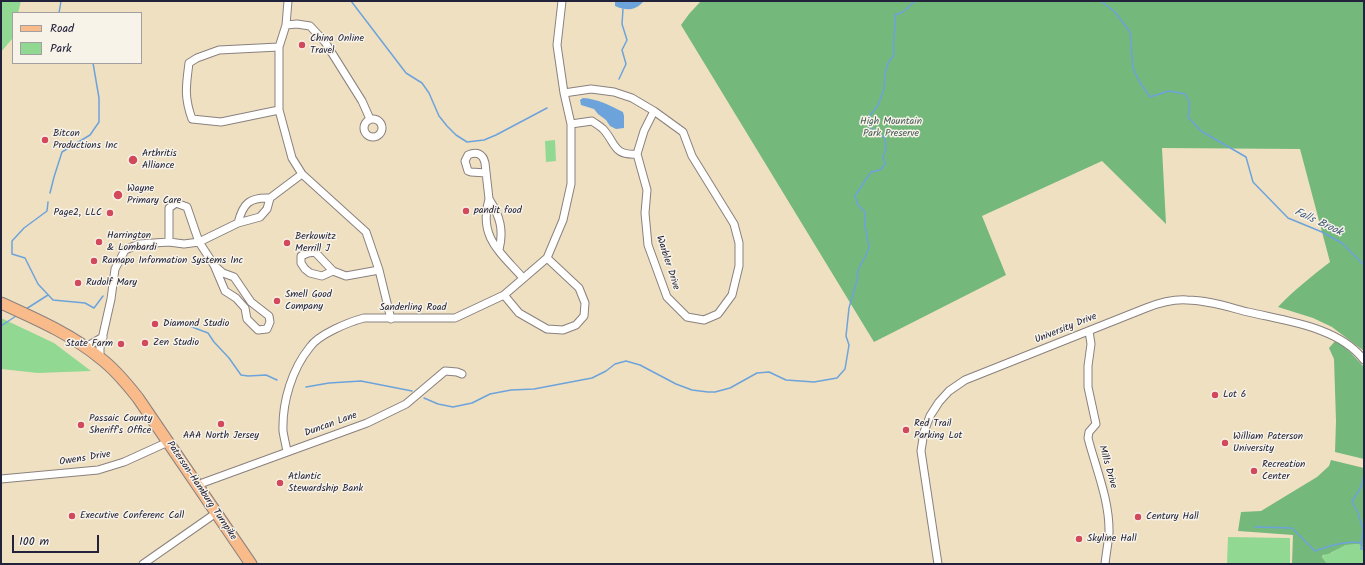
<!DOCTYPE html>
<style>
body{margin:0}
#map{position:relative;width:1365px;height:565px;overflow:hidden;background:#f0e0c2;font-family:Kalam,sans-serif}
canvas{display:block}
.frame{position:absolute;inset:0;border:2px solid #22223b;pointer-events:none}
.legend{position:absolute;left:12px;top:12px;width:130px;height:52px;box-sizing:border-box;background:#f7f3e8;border:1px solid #a29fa3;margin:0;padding:5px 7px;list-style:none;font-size:12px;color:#22223b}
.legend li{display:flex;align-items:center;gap:8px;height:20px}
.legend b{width:20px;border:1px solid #a29fa3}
.scale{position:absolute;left:12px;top:535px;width:87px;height:18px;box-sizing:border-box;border:2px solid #22223b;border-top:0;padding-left:5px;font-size:12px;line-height:14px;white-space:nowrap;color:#22223b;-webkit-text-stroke:3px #f7f3e8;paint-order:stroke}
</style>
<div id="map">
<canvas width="1365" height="565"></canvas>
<div class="frame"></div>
<ul class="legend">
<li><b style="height:5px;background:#fabb8b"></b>Road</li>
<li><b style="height:11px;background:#91d892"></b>Park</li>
</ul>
<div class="scale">100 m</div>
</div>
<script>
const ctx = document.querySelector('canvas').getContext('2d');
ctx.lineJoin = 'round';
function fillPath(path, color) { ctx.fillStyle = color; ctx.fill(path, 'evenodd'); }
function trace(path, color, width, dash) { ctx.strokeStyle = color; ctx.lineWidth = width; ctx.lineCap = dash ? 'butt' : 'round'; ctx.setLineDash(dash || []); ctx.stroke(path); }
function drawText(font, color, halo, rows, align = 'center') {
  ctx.font = font + ' Kalam,sans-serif'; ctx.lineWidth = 3; ctx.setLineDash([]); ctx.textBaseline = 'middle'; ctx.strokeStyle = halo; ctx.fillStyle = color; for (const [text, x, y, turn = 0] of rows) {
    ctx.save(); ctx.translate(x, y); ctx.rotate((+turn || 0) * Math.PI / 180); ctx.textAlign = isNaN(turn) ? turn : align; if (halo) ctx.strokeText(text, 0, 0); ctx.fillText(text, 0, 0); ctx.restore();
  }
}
fillPath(new Path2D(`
 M 1,1 L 21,1 L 18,13 L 13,13 L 12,39 L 1,52 Z
 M 555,140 L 556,161 L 546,162 L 545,141 Z
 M 1,318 L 54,343 L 91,371 L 38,373 L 1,369 Z
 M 1228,537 L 1290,538 L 1290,564 L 1227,564 Z
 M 1350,544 L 1359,544 L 1364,549 L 1364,564 L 1327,564 L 1322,557 L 1325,554 L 1331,553 L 1340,547 Z`), '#91d892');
fillPath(new Path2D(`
 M 701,1 L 1364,1 L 1364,351 L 1332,327 L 1313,318 L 1278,307 C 1294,290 1312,276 1330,262 L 1300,149 L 1162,148 L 1166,224 L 1102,161 L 982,216 L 1006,275 L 874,342 L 681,25 L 689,14 Z
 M 1336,340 L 1351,353 L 1364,367 L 1364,459 L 1335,452 L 1336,421 L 1334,359 L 1329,348 Z
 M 1331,460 L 1364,468 L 1364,549 L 1359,544 C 1344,544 1344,546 1332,552 C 1330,554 1326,554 1323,555 L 1322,557 L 1327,564 L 1292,564 L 1293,535 L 1238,531 L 1241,512 L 1261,511 L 1317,477 L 1329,466 Z`), '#74b87c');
fillPath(new Path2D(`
 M 615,1 L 644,1 C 635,11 627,11 615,6 Z
 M 583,98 C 598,99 609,105 623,112 L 624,116 L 624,128 L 616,129 L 610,126 L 606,120 L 598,114 L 594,109 L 581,105 L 580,100 Z`), '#6da3db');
trace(new Path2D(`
 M 351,1 L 406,73 L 422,83 L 429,93 L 439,116 L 447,126 L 456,135 L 467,142 L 484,140 L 496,135 L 547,108
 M 1101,1 L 1115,12 L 1130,32 L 1133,68 L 1139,81 L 1150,97 L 1169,91 L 1185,94 L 1190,103 L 1188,117 L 1201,131 L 1246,157 L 1253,182 L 1288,218 L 1322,232 L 1342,243 L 1364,265
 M 59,13 L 61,1
 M 619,79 L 626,64 L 622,50 L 627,40 L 622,24 L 623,9
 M 50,193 L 54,177 L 62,152 L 90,135 L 99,122 L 99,98 L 93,63
 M 48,202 L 47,211 L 24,228 L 12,241 L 12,254 L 25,258 L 38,284 L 53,300 L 85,303 L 94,308 L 103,296
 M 26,309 L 48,295
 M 184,324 L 208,333 L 214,342 L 229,358 L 241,375 L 248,376 L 266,375 L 277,380
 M 1,326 L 16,316
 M 306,387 L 329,383 L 361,381 L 412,391
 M 424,398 L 438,404 L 453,407 L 472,403 L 490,394 L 511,390 L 534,389 L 592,378 L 606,371 L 615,364 L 626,361 L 640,365 L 676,384 L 692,390 L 708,392 L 715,392 L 730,388 L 757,373 L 769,372 L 786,380 L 814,382 L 837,378 L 845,369 L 849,345 L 846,336 L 849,308 L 857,280 L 858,270 L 867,253 L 869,247 L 865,226 L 865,212 L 858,205 L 855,196 L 871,172 L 880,170 L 885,164 L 883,157 L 886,148 L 885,137 L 877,134 L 865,122 L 878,105 L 884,89 L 885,73 L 888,63 L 894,55 C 892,42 896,29 895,15 L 903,12 L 915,1
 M 1364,474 L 1362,485 L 1352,502 L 1358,513 L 1363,529 L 1361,549 L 1364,549
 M 1255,527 L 1292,528 L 1315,551 C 1329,546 1347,540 1362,543`), '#6da3db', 1.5);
const street = new Path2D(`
 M 288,1 L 286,25 L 279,47 L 279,110 L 292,158 L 302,174 L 366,232 L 379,270 L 391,319
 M 286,25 L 297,24 L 310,26 L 325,42 L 362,101 L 370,119
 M 564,93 L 591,89 L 614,92 L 632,98 L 654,111 L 683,132 L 692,156 L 734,224 L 739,243 L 739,266 L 732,295 L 718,314 L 704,320 L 687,317 L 667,297 L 648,245 L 645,213 L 647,190 L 637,154 L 644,131 L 654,111
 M 279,110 L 221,122 L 192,119 C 184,97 186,86 189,63 L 197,58 L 219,50 L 279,47
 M364 128a9 9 0 1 1 18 0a9 9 0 1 1-18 0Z
 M 571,124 L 592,121 C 596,124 600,126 603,129 C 616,143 613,156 637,154
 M 486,173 L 471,172 L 468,171 L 465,161 L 468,155 C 477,151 483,154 485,163 L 489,199
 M 270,198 L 302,174
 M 169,242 L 169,208 L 176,203 L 187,207 L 199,242 L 214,265 L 225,291 L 236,298 L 245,308 L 247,319 L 258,330 L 267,329 L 270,322 L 269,316 L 251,302 L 234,277 L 223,273 L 214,265
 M 499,250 C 504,230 500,216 489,199 C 478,237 500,252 523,278
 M 315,252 L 333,271 L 322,276 L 310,273 L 305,269 L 301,263 L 301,256 L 308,253 Z
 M 333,271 L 346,276 L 379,270
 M 504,295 L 519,313 L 547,329 L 563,330 L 576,325 L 584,316 L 585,303 L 579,288 L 547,258
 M 1089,331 L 1091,344 L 1088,366 L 1088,387 L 1096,424 L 1089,432 L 1088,438 C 1096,469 1110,501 1109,534 C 1108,544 1106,554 1105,564
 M 86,347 L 103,337
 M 100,357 L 100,348 L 111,299 L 115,269 L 125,250 L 139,244 L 169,242 L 184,244 L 199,242 L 238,223 L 260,217 L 267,209 L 270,198 C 250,197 243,203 238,223
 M 287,452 C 286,445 284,438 283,431 C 282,402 292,369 310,347 C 319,334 349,322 364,318 L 455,318 L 504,295 L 547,258 L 563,220 L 571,184 L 571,124 L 564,93 L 557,45 L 562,1
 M 1,479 L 98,470 L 124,462 L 168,442
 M 197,485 L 367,423 L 406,404 L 445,371 L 457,372 L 462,374
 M 143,564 L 216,513
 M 938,564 L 921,451 L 924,432 L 930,416 L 939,402 L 949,391 L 965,380 L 1146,308 C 1159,303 1173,299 1187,300 C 1207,300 1228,307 1248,312 C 1286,321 1339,327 1364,360`);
const primary = new Path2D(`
 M 1,303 C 36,319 71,334 100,358 C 115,369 127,384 138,398 L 251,564`);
trace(street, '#89817e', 9);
trace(primary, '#89817e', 13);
trace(street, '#fff', 7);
trace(primary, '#fabb8b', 11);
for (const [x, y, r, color] of [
 [302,45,4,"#d1495b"],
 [45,140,4,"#d1495b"],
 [133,160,5,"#d1495b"],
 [118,195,5,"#d1495b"],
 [466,211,4,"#d1495b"],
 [110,213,4,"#d1495b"],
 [99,242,4,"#d1495b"],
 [287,243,4,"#d1495b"],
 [94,261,4,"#d1495b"],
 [78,283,4,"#d1495b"],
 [277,301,4,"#d1495b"],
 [155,324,4,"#d1495b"],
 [145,343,4,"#d1495b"],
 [121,344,4,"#d1495b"],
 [1215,395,4,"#d1495b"],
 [221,424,4,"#d1495b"],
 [81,425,4,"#d1495b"],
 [906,430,4,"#d1495b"],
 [1225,443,4,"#d1495b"],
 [1254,471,4,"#d1495b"],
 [280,483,4,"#d1495b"],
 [72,516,4,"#d1495b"],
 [1138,517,4,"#d1495b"],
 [1079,539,4,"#d1495b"]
]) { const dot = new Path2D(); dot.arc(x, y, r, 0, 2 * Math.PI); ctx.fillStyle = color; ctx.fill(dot); trace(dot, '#f7f3e8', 1.5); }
drawText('10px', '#22223b', '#f7f3e8', [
 ["China Online",310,39],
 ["Travel",310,51],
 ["Bitcon",53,134],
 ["Productions Inc",53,146],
 ["Arthritis",142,154],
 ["Alliance",142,166],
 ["Wayne",127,189],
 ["Primary Care",127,201],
 ["pandit food",474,211],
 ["Page2, LLC",102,213,"right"],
 ["Harrington",107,236],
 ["& Lombardi",107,248],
 ["Berkowitz",295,237],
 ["Merrill J",295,249],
 ["Ramapo Information Systems Inc",102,261],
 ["Rudolf Mary",86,283],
 ["Smell Good",285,295],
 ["Company",285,307],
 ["Diamond Studio",163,324],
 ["Zen Studio",153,343],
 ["State Farm",113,344,"right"],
 ["Lot 6",1223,395],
 ["Passaic County",89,419],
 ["Sheriff's Office",89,431],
 ["Red Trail",914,424],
 ["Parking Lot",914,436],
 ["AAA North Jersey",221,436,"center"],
 ["William Paterson",1233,437],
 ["University",1233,449],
 ["Recreation",1262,465],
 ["Center",1262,477],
 ["Atlantic",288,477],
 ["Stewardship Bank",288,489],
 ["Executive Conferenc Call",80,516],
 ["Century Hall",1146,517],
 ["Skyline Hall",1087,539]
], 'left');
drawText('10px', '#435955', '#f7f3e8', [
 ["High Mountain",891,122],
 ["Park Preserve",891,134]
]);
drawText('10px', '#22223b', '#f7f3e8', [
 ["Warbler Drive",667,263,72],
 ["Sanderling Road",413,308],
 ["University Drive",1066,329,-22],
 ["Duncan Lane",331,425,-20],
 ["Owens Drive",85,459,-9],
 ["Mills Drive",1107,467,74],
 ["Paterson-Hamburg Turnpike",201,491,56]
]);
drawText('italic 11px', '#40567b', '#f7f3e8', [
 ["Falls Brook",1318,223,25]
]);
</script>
